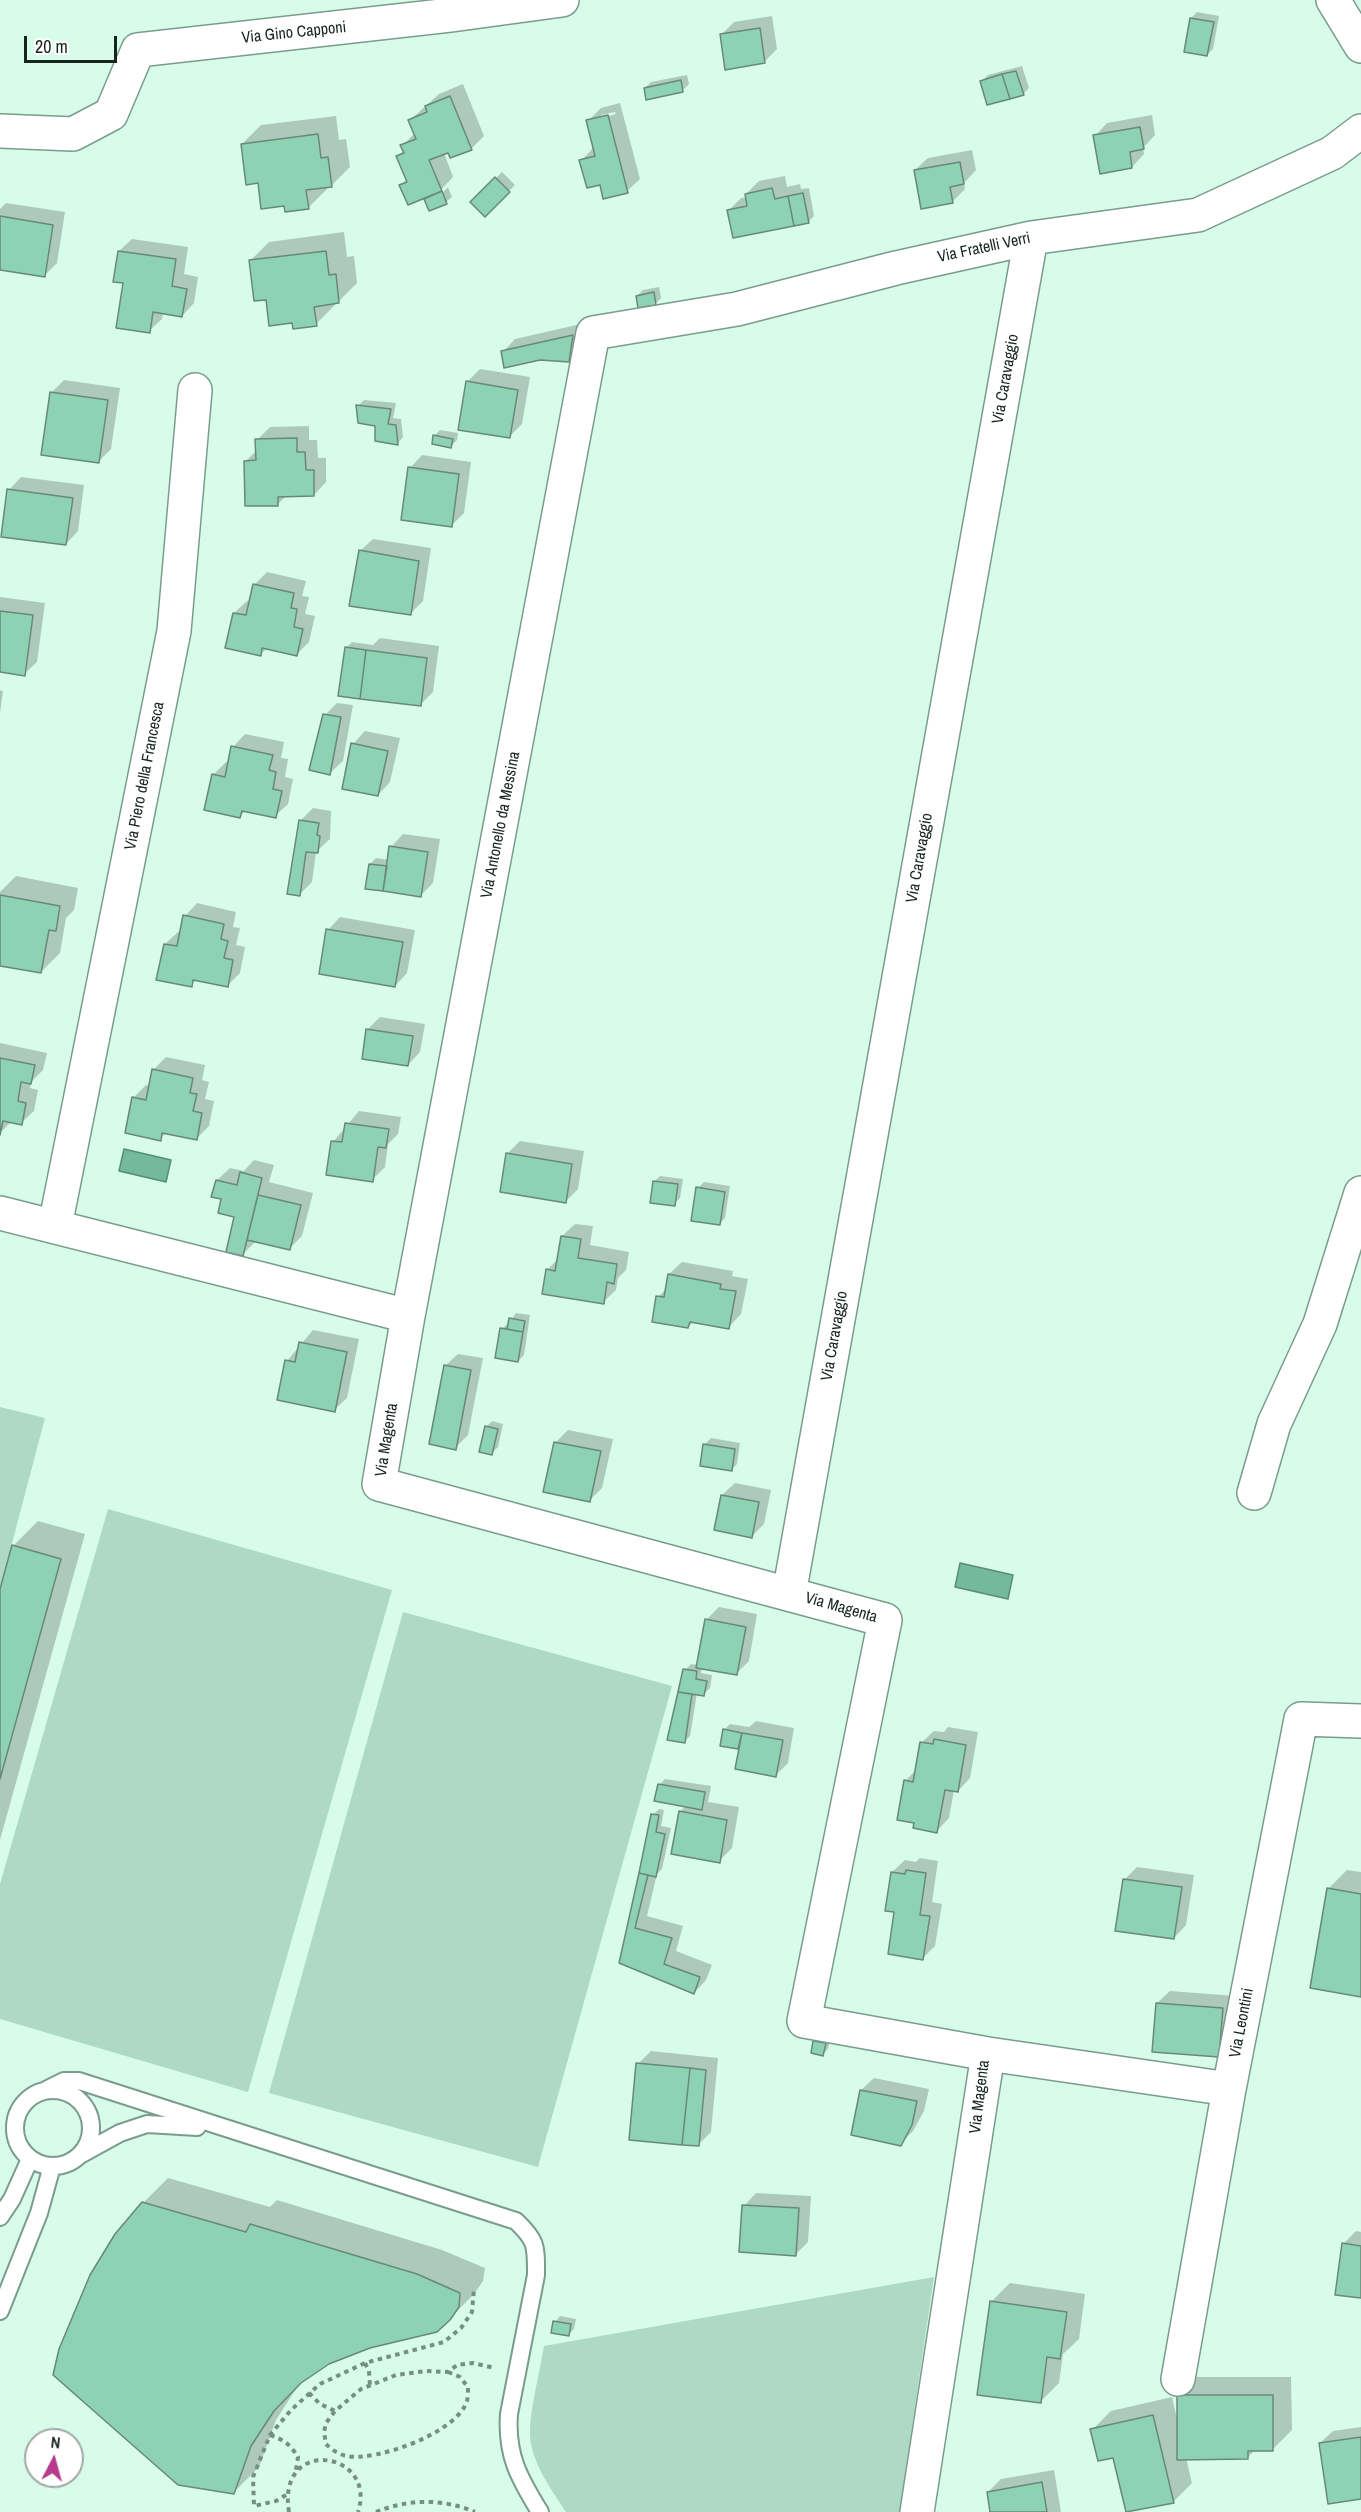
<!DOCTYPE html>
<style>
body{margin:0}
#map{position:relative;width:1361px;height:2512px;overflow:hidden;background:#d8fcea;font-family:"Archivo Narrow",sans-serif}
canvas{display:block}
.north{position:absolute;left:24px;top:2428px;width:60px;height:60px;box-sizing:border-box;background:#fff;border:2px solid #a2a8a5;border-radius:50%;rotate:6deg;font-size:16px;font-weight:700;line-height:24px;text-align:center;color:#17251e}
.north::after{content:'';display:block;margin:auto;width:21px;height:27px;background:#b83c8d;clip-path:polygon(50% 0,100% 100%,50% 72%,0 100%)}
.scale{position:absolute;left:24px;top:36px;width:93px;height:27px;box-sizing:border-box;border:3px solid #17251e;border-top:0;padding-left:8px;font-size:18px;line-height:21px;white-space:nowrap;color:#17251e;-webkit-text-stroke:4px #fff;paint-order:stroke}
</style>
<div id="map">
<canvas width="1361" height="2512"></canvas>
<div class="north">N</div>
<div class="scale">20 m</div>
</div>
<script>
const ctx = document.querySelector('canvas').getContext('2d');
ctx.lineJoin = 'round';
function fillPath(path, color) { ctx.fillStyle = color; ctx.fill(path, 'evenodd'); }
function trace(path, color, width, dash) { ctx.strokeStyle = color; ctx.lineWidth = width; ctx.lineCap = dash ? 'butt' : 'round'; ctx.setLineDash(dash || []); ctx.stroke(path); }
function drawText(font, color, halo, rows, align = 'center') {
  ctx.font = font + ' "Archivo Narrow",sans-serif'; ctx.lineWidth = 6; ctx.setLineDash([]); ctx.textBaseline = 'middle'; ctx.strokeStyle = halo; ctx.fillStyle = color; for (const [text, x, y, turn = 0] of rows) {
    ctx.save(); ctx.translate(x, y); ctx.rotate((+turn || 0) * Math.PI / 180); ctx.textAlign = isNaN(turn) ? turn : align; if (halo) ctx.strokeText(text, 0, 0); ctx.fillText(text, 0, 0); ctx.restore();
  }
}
fillPath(new Path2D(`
 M 0,1407 L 45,1418 L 0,1589 Z
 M 108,1509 L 392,1590 L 248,2092 L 0,2019 L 0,1884 Z
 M 403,1612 L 672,1686 L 538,2167 L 269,2093 Z
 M 934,2277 L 904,2481 L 903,2512 L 566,2512 C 551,2489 530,2461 530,2433 C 530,2409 540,2371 544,2346 Z`), '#aed9c4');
const water = new Path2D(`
 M 124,1149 L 171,1160 L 166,1182 L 119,1171 Z
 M 960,1563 L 1013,1575 L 1008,1599 L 955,1587 Z`);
fillPath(water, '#74b99a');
trace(water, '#588d75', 1.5);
fillPath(new Path2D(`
 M 1197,12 L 1219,16 L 1213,49 L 1207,55 L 1191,18 Z
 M 772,16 L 777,49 L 764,62 L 721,35 L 734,22 Z
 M 1022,66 L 1029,88 L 1023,94 L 982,81 L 988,75 Z
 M 687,75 L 689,84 L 683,90 L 645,88 L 651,82 Z
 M 463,84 L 484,136 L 471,149 L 444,153 L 453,177 L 435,196 L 437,198 L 448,187 L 452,197 L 446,202 L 426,199 L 431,194 L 401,185 L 407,179 L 398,156 L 404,150 L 402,146 L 415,133 L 410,120 L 439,94 Z
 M 620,103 L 640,179 L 627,191 L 601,183 L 581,161 L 593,148 L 588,121 L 601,108 ZM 615,112 L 616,114 L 601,118 L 601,115 Z
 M 1152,115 L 1155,135 L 1143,148 L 1144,154 L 1132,167 L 1095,136 L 1107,123 Z
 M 336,116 L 339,140 L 346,139 L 350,167 L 331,186 L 327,186 L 327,189 L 308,208 L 285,205 L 259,182 L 242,144 L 261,125 Z
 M 972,150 L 976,170 L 964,183 L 965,189 L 952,202 L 915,170 L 928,158 Z
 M 502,172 L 515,185 L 485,215 L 472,202 Z
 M 785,176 L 787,187 L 800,184 L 801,189 L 809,188 L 814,216 L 808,222 L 729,210 L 741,198 L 747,197 L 746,194 L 759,181 Z
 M 6,203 L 65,212 L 57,263 L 44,276 L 0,268 L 0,209 Z
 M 344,232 L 347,257 L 354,256 L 357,283 L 338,302 L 335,303 L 335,305 L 316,324 L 293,321 L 267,298 L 250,261 L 269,242 Z
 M 132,239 L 188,247 L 184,274 L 198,277 L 194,303 L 182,316 L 163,313 L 162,319 L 149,331 L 124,282 L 119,251 Z
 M 659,287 L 661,298 L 655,304 L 637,296 L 643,290 Z
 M 585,323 L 581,348 L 569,360 L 503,352 L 515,339 Z
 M 480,369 L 530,377 L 522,424 L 509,437 L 467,382 Z
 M 64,380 L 120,388 L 111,449 L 99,461 L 51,393 Z
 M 364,400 L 396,403 L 393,418 L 401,419 L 403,437 L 398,443 L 358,406 Z
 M 309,426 L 309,440 L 317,440 L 318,458 L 326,458 L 326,482 L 314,495 L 287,495 L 278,504 L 246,461 L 257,450 L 257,440 L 270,427 Z
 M 440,430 L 458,433 L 457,440 L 451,446 L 434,436 Z
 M 422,455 L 471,462 L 464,513 L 451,526 L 410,468 Z
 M 21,477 L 84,485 L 78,531 L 66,544 L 9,490 Z
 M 373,539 L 431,548 L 423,601 L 410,614 L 360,551 Z
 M 267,572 L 306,581 L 302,596 L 309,597 L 305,614 L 315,616 L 309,642 L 297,654 L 267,648 L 261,654 L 234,613 L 247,601 L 250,601 L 254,585 Z
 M 0,597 L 45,603 L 37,662 L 24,674 L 0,671 Z
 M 380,638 L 439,646 L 433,692 L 420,705 L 346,648 L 352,642 L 373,645 Z
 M 0,690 L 3,691 L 0,713 Z
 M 337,703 L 353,705 L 343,761 L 330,773 L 325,715 Z
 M 365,731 L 400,738 L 390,782 L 378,795 L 353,744 Z
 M 245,734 L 284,742 L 281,758 L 288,759 L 285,777 L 293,779 L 288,804 L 275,816 L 246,810 L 239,817 L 213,775 L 226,762 L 229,763 L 233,747 Z
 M 313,808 L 331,811 L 330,839 L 316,852 L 312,882 L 299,895 L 300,821 Z
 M 403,834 L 440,839 L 433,883 L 420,896 L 370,864 L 376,858 L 389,860 L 391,847 Z
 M 16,876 L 78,888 L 74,910 L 66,918 L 60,953 L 41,972 L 0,964 L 0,892 Z
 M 197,903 L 236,912 L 233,927 L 240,928 L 236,945 L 245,947 L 240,973 L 227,986 L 197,979 L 191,985 L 165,944 L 178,932 L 181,932 L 185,916 Z
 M 340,917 L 415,930 L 407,973 L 395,986 L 328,930 Z
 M 380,1017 L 425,1024 L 420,1052 L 408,1065 L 367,1030 Z
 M 0,1043 L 47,1053 L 43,1070 L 31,1082 L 30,1088 L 38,1090 L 34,1111 L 21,1123 L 12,1121 L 0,1133 Z
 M 166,1057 L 205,1065 L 202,1080 L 209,1082 L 205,1099 L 214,1101 L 209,1126 L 196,1139 L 167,1132 L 160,1139 L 127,1131 L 134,1097 L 146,1085 L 150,1086 L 154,1069 Z
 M 359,1111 L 401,1117 L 398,1134 L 388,1144 L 385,1167 L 372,1180 L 333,1142 Z
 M 520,1141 L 584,1151 L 578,1189 L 566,1201 L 507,1154 Z
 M 254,1160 L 274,1165 L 269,1182 L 313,1193 L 302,1236 L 290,1248 L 256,1241 L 243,1254 L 236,1216 L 217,1180 L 230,1168 L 244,1171 Z
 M 660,1176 L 683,1179 L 680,1198 L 674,1204 L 654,1182 Z
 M 704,1182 L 730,1186 L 725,1218 L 719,1224 L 698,1188 Z
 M 575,1224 L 593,1226 L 590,1245 L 629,1252 L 626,1270 L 618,1278 L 616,1290 L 603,1302 L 547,1270 L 558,1259 L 562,1236 Z
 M 682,1262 L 733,1271 L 732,1276 L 748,1279 L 741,1314 L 729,1327 L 694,1321 L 688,1327 L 658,1297 L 667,1288 L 669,1274 Z
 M 516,1313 L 530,1315 L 524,1355 L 518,1361 L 501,1329 L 509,1323 Z
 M 313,1330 L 359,1339 L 347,1398 L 334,1410 L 287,1361 Z
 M 458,1354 L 483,1358 L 468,1435 L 455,1448 L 445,1366 Z
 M 492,1421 L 503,1424 L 498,1447 L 492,1453 L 486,1427 Z
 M 568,1430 L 613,1439 L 602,1488 L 590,1500 L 555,1443 Z
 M 711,1438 L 740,1443 L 737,1464 L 731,1470 L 705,1444 Z
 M 735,1483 L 771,1490 L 764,1524 L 752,1536 L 722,1495 Z
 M 38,1521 L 85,1534 L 0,1840 L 0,1594 L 13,1546 Z
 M 719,1607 L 757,1614 L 749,1661 L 737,1673 L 702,1667 L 701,1673 L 712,1675 L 710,1688 L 704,1694 L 697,1693 L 690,1736 L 684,1742 L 685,1670 L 691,1664 L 698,1665 L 706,1620 Z
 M 756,1721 L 794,1728 L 788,1763 L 775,1776 L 741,1745 L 738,1748 L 724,1730 L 730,1724 L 749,1727 Z
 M 948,1727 L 978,1732 L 970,1778 L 958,1791 L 954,1790 L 949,1818 L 937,1831 L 905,1781 L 917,1769 L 921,1743 L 934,1731 L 944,1732 Z
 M 665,1779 L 711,1786 L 708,1802 L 739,1807 L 732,1848 L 719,1861 L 680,1812 L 686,1805 L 659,1785 Z
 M 659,1809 L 664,1810 L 661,1826 L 671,1828 L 662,1869 L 657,1874 L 647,1916 L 683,1926 L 676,1951 L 712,1965 L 706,1980 L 694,1993 L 621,1962 L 653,1815 Z
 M 920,1858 L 938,1861 L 932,1902 L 942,1904 L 935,1946 L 923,1958 L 896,1911 L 892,1872 L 905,1860 L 916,1862 Z
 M 1137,1867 L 1194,1875 L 1186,1925 L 1174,1938 L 1124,1880 Z
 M 1347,1870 L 1361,1872 L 1361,1995 L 1328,1889 Z
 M 1170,1991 L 1235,1996 L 1231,2043 L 1218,2055 L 1157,2003 Z
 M 821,2036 L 831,2038 L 828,2049 L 823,2054 L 815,2042 Z
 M 651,2051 L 718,2058 L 711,2132 L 699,2144 L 638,2064 Z
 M 874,2078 L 929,2089 L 924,2111 L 913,2131 L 900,2144 L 861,2090 Z
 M 168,2178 L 270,2207 L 277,2200 L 442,2250 L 485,2268 L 483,2281 L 474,2294 L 449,2319 L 328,2362 L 299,2384 L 276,2420 L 259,2467 L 234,2492 L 143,2203 Z
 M 756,2193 L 811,2196 L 808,2242 L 796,2254 L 744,2206 Z
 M 1356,2231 L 1361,2232 L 1361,2297 L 1343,2244 Z
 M 1010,2283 L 1085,2294 L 1079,2339 L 1063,2354 L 1059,2383 L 1040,2402 L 991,2302 Z
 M 560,2316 L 576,2319 L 574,2329 L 568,2335 L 555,2322 Z
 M 1197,2377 L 1291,2377 L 1292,2430 L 1273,2449 L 1256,2449 L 1247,2458 L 1186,2458 L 1192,2483 L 1173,2502 L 1128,2512 L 1114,2456 L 1092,2430 L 1111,2411 L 1172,2397 L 1177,2419 L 1178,2396 Z
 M 1361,2427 L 1361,2498 L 1320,2443 L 1333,2431 Z
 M 1054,2470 L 1061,2512 L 992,2512 L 988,2492 L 1001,2479 Z`), '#0003');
const building = new Path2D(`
 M 1190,18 L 1214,22 L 1207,56 L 1184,52 Z
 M 760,28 L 765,63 L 725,70 L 720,34 Z
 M 1016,71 L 1024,95 L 1010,99 L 1002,74 Z
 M 1002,74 L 1010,99 L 987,105 L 980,81 Z
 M 681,80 L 683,92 L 646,100 L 644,88 Z
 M 450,96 L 472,150 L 450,158 L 448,153 L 429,160 L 442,191 L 408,205 L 399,185 L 407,182 L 396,156 L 404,153 L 400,145 L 416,139 L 408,120 L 427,112 L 425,106 Z
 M 608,115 L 628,193 L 603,199 L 600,185 L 587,188 L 579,160 L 595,156 L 586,120 Z
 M 1140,127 L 1144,149 L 1130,152 L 1132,168 L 1100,174 L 1093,135 Z
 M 318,134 L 321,158 L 328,157 L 332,187 L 306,190 L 309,209 L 285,212 L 284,206 L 261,209 L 258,183 L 246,185 L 241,144 Z
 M 960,162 L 964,184 L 950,187 L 953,203 L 921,209 L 914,170 Z
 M 495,177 L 510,192 L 485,217 L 470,202 Z
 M 772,188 L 775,199 L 788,196 L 794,226 L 733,238 L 727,210 L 747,206 L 745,194 Z
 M 442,191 L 447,204 L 429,211 L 424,199 Z
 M 803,193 L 809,223 L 794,226 L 788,196 Z
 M 0,216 L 53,225 L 45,277 L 0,270 Z
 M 118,251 L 176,259 L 172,286 L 187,289 L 182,317 L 153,312 L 150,333 L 116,328 L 123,283 L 113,282 Z
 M 326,251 L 329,275 L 336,274 L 339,303 L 314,307 L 317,326 L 293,329 L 292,323 L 269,326 L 266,300 L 254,301 L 249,260 Z
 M 654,292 L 656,305 L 638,308 L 636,296 Z
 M 573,335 L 569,362 L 540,360 L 504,368 L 501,351 Z
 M 466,381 L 518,390 L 510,438 L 458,430 Z
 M 50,392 L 108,400 L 99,463 L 41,455 Z
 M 356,405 L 391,409 L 388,424 L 396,425 L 398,445 L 375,441 L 375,426 L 358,423 Z
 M 433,435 L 453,439 L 451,448 L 432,444 Z
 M 297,438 L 297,452 L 305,452 L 306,470 L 314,470 L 314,496 L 278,497 L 278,506 L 245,506 L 244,461 L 256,460 L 255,439 Z
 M 408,467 L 459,474 L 452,527 L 401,520 Z
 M 7,489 L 73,498 L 66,545 L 1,537 Z
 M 359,550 L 419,561 L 411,615 L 349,606 Z
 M 253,584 L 294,593 L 291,608 L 297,609 L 294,627 L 303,629 L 297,656 L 262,648 L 261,656 L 225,648 L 233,613 L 246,615 Z
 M 0,611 L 33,615 L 25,676 L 0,672 Z
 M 345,647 L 366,650 L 360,699 L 338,696 Z
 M 366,650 L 427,658 L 421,706 L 360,699 Z
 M 323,714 L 341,717 L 330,775 L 309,770 Z
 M 351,743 L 388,751 L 378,796 L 342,789 Z
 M 231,746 L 273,755 L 269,770 L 276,772 L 273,789 L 282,791 L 276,818 L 242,811 L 240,818 L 204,810 L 212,774 L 225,777 Z
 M 299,820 L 319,823 L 317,835 L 320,836 L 318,853 L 306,852 L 300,896 L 287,894 Z
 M 389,846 L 428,852 L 421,897 L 383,891 Z
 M 369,864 L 387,866 L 383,891 L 365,889 Z
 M 0,895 L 60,906 L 56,931 L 49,930 L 41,973 L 0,966 Z
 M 183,915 L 224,924 L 221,939 L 228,941 L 224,958 L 233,960 L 228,987 L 193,980 L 192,987 L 156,980 L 164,944 L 177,946 Z
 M 326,929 L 403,942 L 395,987 L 319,974 Z
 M 366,1029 L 413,1036 L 408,1066 L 362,1059 Z
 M 0,1058 L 35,1065 L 31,1084 L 21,1082 L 18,1101 L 26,1103 L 22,1125 L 3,1121 L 0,1135 Z
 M 152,1069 L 193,1078 L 190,1093 L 197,1094 L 193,1111 L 202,1113 L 197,1140 L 162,1133 L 161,1141 L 125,1133 L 132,1097 L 146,1100 Z
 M 345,1123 L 389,1129 L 386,1148 L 378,1147 L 373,1182 L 326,1175 L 331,1141 L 342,1142 Z
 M 506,1153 L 572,1164 L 566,1203 L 500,1192 Z
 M 240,1172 L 262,1178 L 243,1256 L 226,1252 L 234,1217 L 218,1213 L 221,1199 L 211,1197 L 216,1180 L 237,1185 Z
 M 653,1181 L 678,1184 L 675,1206 L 650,1203 Z
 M 696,1187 L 725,1192 L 720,1225 L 691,1221 Z
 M 258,1195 L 301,1205 L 290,1250 L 247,1240 Z
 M 561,1236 L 581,1239 L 578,1258 L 617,1264 L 614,1284 L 607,1282 L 604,1304 L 542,1294 L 546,1269 L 555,1271 Z
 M 668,1274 L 721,1284 L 720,1289 L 736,1291 L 729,1329 L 690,1322 L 688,1328 L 652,1322 L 656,1296 L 664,1297 Z
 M 509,1318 L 525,1321 L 523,1332 L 507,1329 Z
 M 500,1328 L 523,1332 L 518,1362 L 495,1358 Z
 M 299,1342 L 347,1352 L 335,1412 L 277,1400 L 285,1360 L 295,1362 Z
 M 444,1365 L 471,1370 L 456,1450 L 429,1444 Z
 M 485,1426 L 498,1429 L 492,1455 L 479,1452 Z
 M 554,1442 L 601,1451 L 590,1502 L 543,1492 Z
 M 703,1444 L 735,1449 L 732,1471 L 700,1466 Z
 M 721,1495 L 759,1502 L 752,1538 L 714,1530 Z
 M 12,1545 L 61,1559 L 0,1779 L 0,1589 Z
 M 705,1619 L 746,1627 L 737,1675 L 696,1668 Z
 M 683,1669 L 697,1671 L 696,1679 L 707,1681 L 704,1696 L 678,1692 Z
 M 678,1692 L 692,1694 L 685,1743 L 667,1740 Z
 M 723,1729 L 742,1733 L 738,1749 L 720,1746 Z
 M 742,1733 L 783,1740 L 776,1777 L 735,1769 Z
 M 934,1739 L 966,1745 L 958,1792 L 945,1790 L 937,1833 L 913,1828 L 914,1823 L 897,1820 L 904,1780 L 913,1782 L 920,1742 L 933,1744 Z
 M 658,1784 L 705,1792 L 702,1810 L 654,1801 Z
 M 679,1811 L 727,1820 L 720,1863 L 671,1854 Z
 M 651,1814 L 659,1815 L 656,1832 L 665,1834 L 656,1877 L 639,1873 Z
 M 906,1870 L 926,1873 L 920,1915 L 930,1916 L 923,1960 L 888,1954 L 894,1912 L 885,1911 L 891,1872 L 905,1874 Z
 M 639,1873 L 648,1875 L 635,1928 L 672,1938 L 664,1964 L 700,1977 L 694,1994 L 619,1963 Z
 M 1123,1879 L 1182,1887 L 1174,1939 L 1115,1931 Z
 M 1327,1888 L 1361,1894 L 1361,1997 L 1310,1988 Z
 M 1156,2003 L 1223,2008 L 1219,2057 L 1152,2052 Z
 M 813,2041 L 826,2043 L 823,2056 L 811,2053 Z
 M 636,2063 L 690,2068 L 682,2145 L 629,2140 Z
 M 690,2068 L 706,2070 L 699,2146 L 682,2145 Z
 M 860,2090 L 917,2101 L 912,2125 L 901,2146 L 851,2135 Z
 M 142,2202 L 246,2232 L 250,2224 L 417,2274 L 460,2293 L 459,2307 L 450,2320 L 437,2332 L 370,2348 L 329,2364 L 301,2383 L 274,2411 L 251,2446 L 234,2494 L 178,2485 L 53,2375 L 59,2349 L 90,2275 L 115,2234 Z
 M 742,2205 L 799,2208 L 796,2256 L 739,2252 Z
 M 1342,2243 L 1361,2246 L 1361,2298 L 1335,2295 Z
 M 990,2301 L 1067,2312 L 1060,2359 L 1047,2357 L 1041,2403 L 977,2395 Z
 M 553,2321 L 571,2324 L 569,2336 L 551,2333 Z
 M 1177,2395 L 1273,2395 L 1273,2451 L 1248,2451 L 1248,2459 L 1177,2460 Z
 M 1153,2415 L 1174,2503 L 1126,2512 L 1113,2458 L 1098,2461 L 1090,2429 Z
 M 1361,2437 L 1361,2499 L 1328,2504 L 1319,2443 Z
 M 1042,2482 L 1047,2512 L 990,2512 L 987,2492 Z`);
fillPath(building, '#8dd2b2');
trace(building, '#68897a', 1.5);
const lane = new Path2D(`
 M15 2128a38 38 0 1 1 76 0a38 38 0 1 1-76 0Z
 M 46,2090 L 64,2081 L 79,2081 L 516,2221 C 537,2241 536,2246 536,2275 L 509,2414 C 506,2455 519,2478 540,2512
 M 80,2155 L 120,2133 L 147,2124 L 197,2127
 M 0,2217 L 12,2199 L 30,2159
 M 0,2311 L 39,2213 L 52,2166`);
const street = new Path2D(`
 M 1333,0 L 1361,46
 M 0,131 L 73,134 L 111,114 L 138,50 L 450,15 L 562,0
 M 0,1213 L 408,1316 L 379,1484 L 885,1620 L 804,2021 L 988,2054 L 917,2512
 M 55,1226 L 174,631 L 195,390
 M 408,1316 L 593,333 L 737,309 L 896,268 L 1031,238 L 1198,215 L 1332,153 L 1361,131
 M 1254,1493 L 1274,1424 L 1320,1324 L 1361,1193
 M 789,1594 L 1031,238
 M 988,2054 L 1229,2089 L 1301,1719 L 1361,1721
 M 1178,2379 L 1229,2089`);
trace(lane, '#7a9c8c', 20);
trace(street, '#7a9c8c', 36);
trace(new Path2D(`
 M 365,2363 L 369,2371 L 370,2386
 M 448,2372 L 460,2377 L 468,2387 C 468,2391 468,2397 467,2401 C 457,2433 376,2462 346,2456 C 338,2454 331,2449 326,2444 L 324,2432 L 326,2423 L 335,2411 L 361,2389 L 396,2375 L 426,2371 L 448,2372 L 457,2365 L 473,2363 L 495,2368
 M 309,2393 L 320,2404 L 335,2411
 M 270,2435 C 284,2440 290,2444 298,2457 L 296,2470
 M 286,2495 L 276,2501 L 254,2506 L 253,2477 L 270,2435 L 291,2410 L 320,2384 L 365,2363 L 444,2342 L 461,2328 L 472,2312 L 474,2289
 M 289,2512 C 276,2435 378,2451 358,2512
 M 376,2512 C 408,2499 442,2498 475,2512`), '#768f82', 4, [4.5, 4.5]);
trace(lane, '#fff', 16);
trace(street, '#fff', 33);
drawText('16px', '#17251e', '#fff', [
 ["Via Gino Capponi",294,33,-6],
 ["Via Fratelli Verri",984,248,-12],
 ["Via Caravaggio",1006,379,-80],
 ["Via Piero della Francesca",145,776,-79],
 ["Via Antonello da Messina",501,825,-79],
 ["Via Caravaggio",920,858,-80],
 ["Via Caravaggio",835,1336,-80],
 ["Via Magenta",387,1440,-81],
 ["Via Magenta",841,1608,16],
 ["Via Leontini",1242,2023,-79],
 ["Via Magenta",980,2097,-83]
]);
</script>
